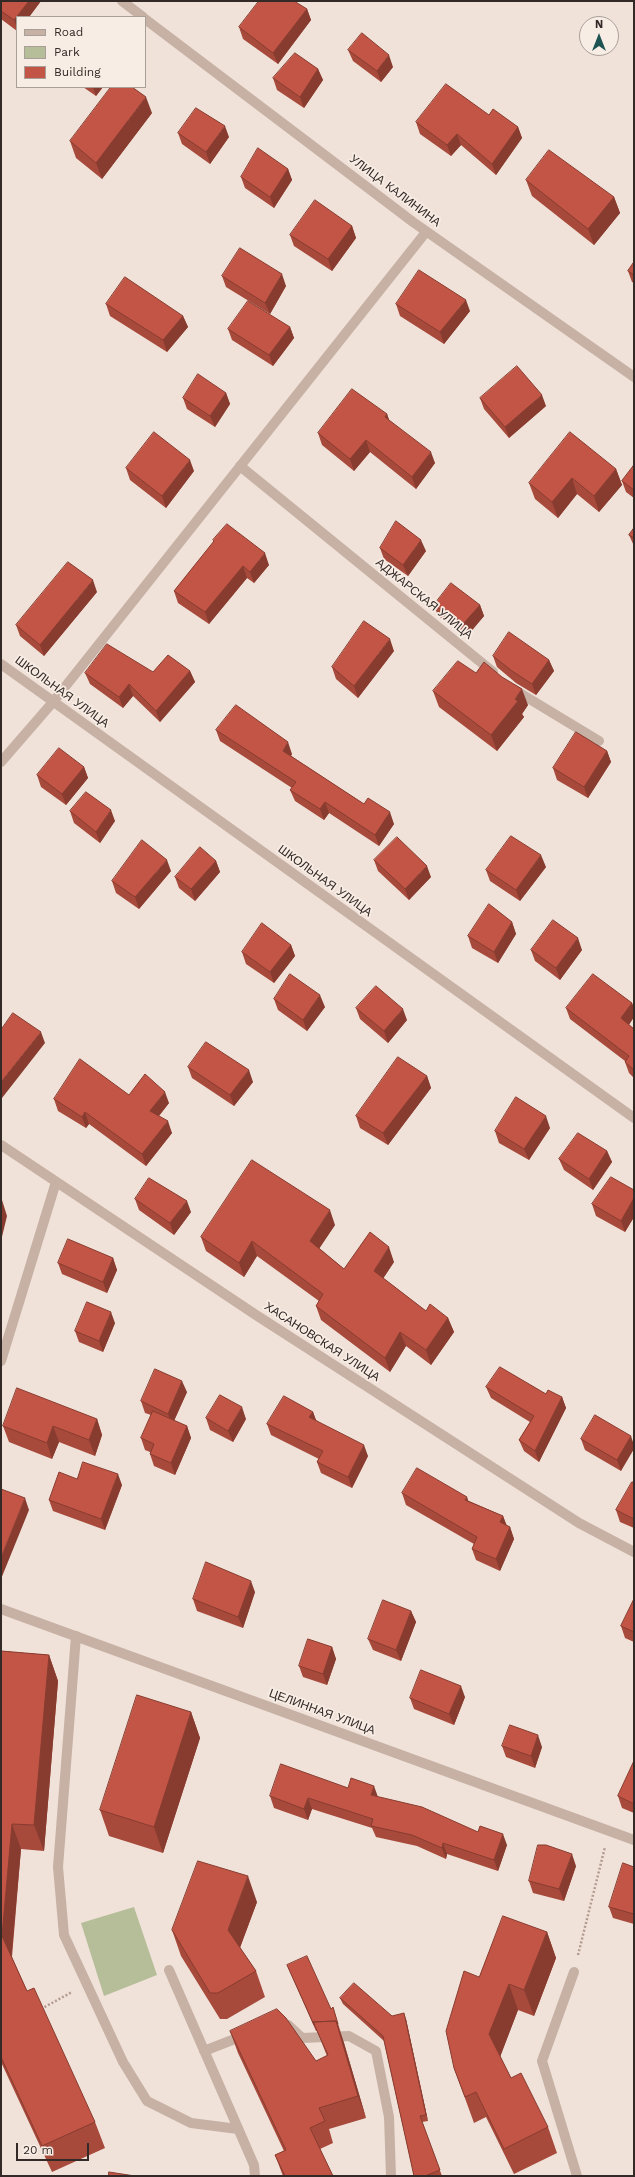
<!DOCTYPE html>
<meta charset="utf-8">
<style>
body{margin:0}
#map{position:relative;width:635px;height:2177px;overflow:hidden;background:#f0e2d9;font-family:"Work Sans",sans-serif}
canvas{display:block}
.frame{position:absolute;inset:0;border:2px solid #332926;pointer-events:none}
.legend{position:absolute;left:16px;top:16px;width:130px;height:72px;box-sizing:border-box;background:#f8ede5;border:1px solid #a99f99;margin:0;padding:5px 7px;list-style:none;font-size:12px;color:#332926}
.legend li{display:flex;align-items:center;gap:8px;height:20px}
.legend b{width:20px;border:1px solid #a99f99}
.north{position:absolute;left:579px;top:16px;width:40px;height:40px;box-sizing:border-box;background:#f8ede5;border:1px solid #a99f99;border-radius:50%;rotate:0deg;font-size:11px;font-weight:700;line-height:16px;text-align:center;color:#332926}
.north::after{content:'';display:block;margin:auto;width:14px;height:18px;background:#1d5351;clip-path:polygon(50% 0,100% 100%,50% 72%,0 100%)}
.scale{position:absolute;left:16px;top:2143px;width:73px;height:18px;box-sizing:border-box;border:2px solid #332926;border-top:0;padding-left:5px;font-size:12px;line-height:14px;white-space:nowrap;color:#332926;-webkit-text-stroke:3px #f8ede5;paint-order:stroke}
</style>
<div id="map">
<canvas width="635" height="2177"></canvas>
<div class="frame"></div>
<ul class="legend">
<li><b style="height:5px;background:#c7b1a5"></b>Road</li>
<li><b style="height:11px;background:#b6be99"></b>Park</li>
<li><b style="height:11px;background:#c25545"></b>Building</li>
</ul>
<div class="north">N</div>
<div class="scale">20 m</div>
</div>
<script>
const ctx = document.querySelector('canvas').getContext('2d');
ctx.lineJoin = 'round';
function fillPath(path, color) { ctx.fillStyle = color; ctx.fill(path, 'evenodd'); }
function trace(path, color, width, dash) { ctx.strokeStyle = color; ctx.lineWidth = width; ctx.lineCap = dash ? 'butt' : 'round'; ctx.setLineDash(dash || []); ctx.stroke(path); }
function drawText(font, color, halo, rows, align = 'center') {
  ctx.font = font + ' "Work Sans",sans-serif'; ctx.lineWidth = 3.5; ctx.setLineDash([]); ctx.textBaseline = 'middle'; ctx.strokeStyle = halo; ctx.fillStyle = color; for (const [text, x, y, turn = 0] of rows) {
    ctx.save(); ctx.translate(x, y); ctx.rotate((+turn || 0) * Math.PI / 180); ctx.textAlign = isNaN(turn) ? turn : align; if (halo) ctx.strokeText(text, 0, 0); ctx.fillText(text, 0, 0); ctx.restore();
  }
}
fillPath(new Path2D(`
 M 134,1907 L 157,1975 L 104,1996 L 81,1923 Z`), '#b6be99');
trace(new Path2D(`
 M 578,1955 L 605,1847
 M 41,2009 L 72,1992`), '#b39b90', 2.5, [2, 2]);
trace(new Path2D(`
 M 76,1636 L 58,1867 L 64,1935 L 123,2062 L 147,2101 L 191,2123 L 238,2129
 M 169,1970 L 254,2165 L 255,2176
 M 574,1972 L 542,2061 L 577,2176
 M 288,2025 L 302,2038 L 349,2036 L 376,2051 L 389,2117 L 391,2176
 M 204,2051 L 245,2035`), '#c7b1a5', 10);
trace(new Path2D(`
 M 122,1 L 143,17
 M 145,19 L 413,222 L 634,377
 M 240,466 L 493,672
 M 1,664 L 634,1118
 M 513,689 L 599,741
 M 1,762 L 53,702 L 426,232
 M 1,1145 L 256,1315 L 579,1523 L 634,1552
 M 1,1361 L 56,1182
 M 1,1609 L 634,1840`), '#c7b1a5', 10);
fillPath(new Path2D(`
 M 1,1 L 41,1 L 29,17 L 17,17 L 17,31 L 1,19 Z
 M 307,9 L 311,20 L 278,64 L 243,39 L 239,27 Z
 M 348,50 L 393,67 L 381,82 L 353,61 Z
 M 318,69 L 323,80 L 304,108 L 277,90 L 273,78 Z
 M 83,87 L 103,87 L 96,96 Z
 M 152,113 L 102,179 L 76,158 L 70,141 Z
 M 489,115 L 518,127 L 522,138 L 496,175 L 461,145 L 451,156 L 420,134 L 416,122 Z
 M 178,133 L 229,137 L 210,164 L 182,144 Z
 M 288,169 L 292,180 L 274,208 L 245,188 L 241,177 Z
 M 526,180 L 614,197 L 620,213 L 594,245 L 532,196 Z
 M 352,226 L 356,238 L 332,271 L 294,246 L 290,235 Z
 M 634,262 L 634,283 L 632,282 L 628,271 Z
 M 222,276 L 286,286 L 270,314 L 226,287 Z
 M 106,304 L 183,316 L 188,327 L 167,352 L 110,316 Z
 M 396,304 L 470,311 L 444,344 L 400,316 Z
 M 290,327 L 294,338 L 273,366 L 232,340 L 228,329 Z
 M 226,393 L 230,404 L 215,427 L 187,409 L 183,398 Z
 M 480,398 L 546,406 L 509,438 L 484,409 Z
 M 387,414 L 389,420 L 435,463 L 416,489 L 370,452 L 354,471 L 322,445 L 318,433 Z
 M 634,465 L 634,498 L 626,492 L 622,481 Z
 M 126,468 L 194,471 L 166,508 L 130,480 Z
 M 616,469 L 622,485 L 599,512 L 577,494 L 558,518 L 535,499 L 529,483 Z
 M 634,528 L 634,546 L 629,535 Z
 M 213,540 L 269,565 L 254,583 L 247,578 L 209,624 L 178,603 L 174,591 L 214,542 Z
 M 380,548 L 426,551 L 408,576 L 384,559 Z
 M 97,592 L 44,656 L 20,636 L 16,625 Z
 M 434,605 L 480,605 L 484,616 L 468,635 L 438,616 Z
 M 394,651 L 358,698 L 336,679 L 332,667 Z
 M 493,656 L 549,660 L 554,671 L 536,695 L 516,683 L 497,667 Z
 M 190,671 L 195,682 L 160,722 L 133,696 L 123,708 L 90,684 L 85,673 L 153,672 Z
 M 433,691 L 528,705 L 522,714 L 524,717 L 497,751 L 439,707 Z
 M 216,730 L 292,754 L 291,756 L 394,824 L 379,846 L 329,813 L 324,820 L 295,801 L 290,790 L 292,788 L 220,741 Z
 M 607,751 L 611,762 L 588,798 L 557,780 L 553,768 Z
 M 84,767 L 88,778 L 66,805 L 41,787 L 37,775 Z
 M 70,811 L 115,821 L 100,843 L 74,823 Z
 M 374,860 L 431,877 L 409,900 L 378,871 Z
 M 216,861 L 220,872 L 195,901 L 179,888 L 175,877 Z
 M 546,867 L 520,901 L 490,881 L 486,870 Z
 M 171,871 L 139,909 L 116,893 L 112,881 Z
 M 512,922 L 516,934 L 498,963 L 472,948 L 468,936 Z
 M 291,945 L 295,956 L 274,983 L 246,964 L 242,952 Z
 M 531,950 L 582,950 L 560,980 L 535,961 Z
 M 274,999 L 325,1007 L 307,1031 L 278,1010 Z
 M 632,1003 L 634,1008 L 634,1017 L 629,1025 L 634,1029 L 634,1078 L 629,1073 L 625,1062 L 625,1061 L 570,1019 L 566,1008 Z
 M 356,1008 L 407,1020 L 388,1043 L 360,1019 Z
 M 188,1067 L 253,1082 L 234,1106 L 192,1078 Z
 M 427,1076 L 431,1088 L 388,1145 L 360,1128 L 356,1116 Z
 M 129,1095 L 169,1103 L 159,1116 L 172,1133 L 146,1166 L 89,1124 L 86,1128 L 58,1111 L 54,1099 Z
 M 550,1128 L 529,1160 L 499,1143 L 495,1131 Z
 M 607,1151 L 612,1162 L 593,1190 L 564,1170 L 559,1159 Z
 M 634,1190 L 634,1217 L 625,1232 L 596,1216 L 592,1204 Z
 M 135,1199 L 191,1212 L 174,1235 L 139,1210 Z
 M 335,1225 L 319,1248 L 344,1269 L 394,1262 L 383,1278 L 426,1311 L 448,1318 L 454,1332 L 431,1365 L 406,1346 L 390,1372 L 321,1320 L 316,1306 L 319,1301 L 257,1256 L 244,1277 L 206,1251 L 201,1237 Z
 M 113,1258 L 117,1270 L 107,1293 L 62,1274 L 58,1263 Z
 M 115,1323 L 103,1352 L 79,1342 L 75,1331 Z
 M 486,1387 L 546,1394 L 562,1397 L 566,1408 L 539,1462 L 524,1451 L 519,1440 L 530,1422 L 491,1398 Z
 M 187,1392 L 174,1421 L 187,1426 L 191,1438 L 175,1475 L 154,1466 L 150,1454 L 150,1452 L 145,1450 L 141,1438 L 151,1415 L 145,1413 L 141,1401 Z
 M 313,1412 L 316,1420 L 368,1456 L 352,1488 L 321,1473 L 317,1462 L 319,1459 L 271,1435 L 267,1424 Z
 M 206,1418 L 246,1419 L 233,1442 L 210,1430 Z
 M 97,1419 L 102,1435 L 95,1456 L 59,1442 L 52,1459 L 9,1442 L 3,1426 Z
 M 631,1436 L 621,1471 L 585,1450 L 581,1439 Z
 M 77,1479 L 122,1485 L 105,1530 L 53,1511 L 49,1500 Z
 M 634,1482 L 634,1528 L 620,1522 L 616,1510 Z
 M 402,1493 L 469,1501 L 503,1516 L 507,1526 L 510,1527 L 514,1539 L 500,1571 L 476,1560 L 472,1549 L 474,1544 L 406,1505 Z
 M 255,1592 L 243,1628 L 197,1611 L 193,1599 Z
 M 634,1599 L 634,1642 L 625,1638 L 621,1626 Z
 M 411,1611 L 416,1622 L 401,1661 L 373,1650 L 368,1639 Z
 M 332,1647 L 336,1659 L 327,1685 L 303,1677 L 299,1666 Z
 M 1,1651 L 49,1655 L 58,1681 L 44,1851 L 21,1849 L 12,1957 L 27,1991 L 95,2122 L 105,2148 L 52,2172 L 1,2062 Z
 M 465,1697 L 454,1725 L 414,1709 L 410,1698 Z
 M 191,1712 L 200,1738 L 163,1853 L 109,1836 L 100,1810 Z
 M 502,1746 L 542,1747 L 535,1768 L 506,1757 Z
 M 634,1761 L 634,1813 L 622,1808 L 618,1796 Z
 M 348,1788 L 378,1797 L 478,1832 L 507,1845 L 498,1871 L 447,1854 L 446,1859 L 417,1846 L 376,1837 L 372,1828 L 312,1809 L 308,1820 L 274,1808 L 270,1796 Z
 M 576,1866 L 564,1901 L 533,1893 L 529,1881 Z
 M 634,1867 L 634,1924 L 613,1918 L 609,1907 Z
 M 257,1902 L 240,1948 L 256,1971 L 265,1997 L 227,2019 L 220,2019 L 181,1956 L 172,1930 Z
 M 547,1932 L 556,1958 L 534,2016 L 518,2010 L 500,2056 L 511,2078 L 548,2127 L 557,2153 L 514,2174 L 486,2117 L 474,2123 L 454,2068 L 479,1977 Z
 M 287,1965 L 331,2009 L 333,2007 L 340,2030 L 344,2043 L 366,2118 L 329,2129 L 333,2143 L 320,2149 L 333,2176 L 283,2176 L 275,2155 L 284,2151 L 238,2053 L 230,2031 L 316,2061 L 327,2056 L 317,2031 L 316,2031 Z
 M 340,1998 L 392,2016 L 406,2019 L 428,2121 L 422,2122 L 442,2176 L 414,2176 L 384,2041 L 343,2004 Z`), '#a7493b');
fillPath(new Path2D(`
 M 29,1 L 41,1 L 29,17 L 17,17 L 17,28 L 14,20 Z
 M 307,9 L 311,20 L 278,64 L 273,53 Z
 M 389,55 L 393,67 L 381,82 L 377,71 Z
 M 318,69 L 323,80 L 304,108 L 300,97 Z
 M 93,87 L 103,87 L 96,96 Z
 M 146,97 L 152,113 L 102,179 L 96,163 Z
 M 225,126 L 229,137 L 210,164 L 206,152 Z
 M 518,127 L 522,138 L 496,175 L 492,164 Z
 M 457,134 L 461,145 L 451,156 L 447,145 Z
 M 288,169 L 292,180 L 274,208 L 270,197 Z
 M 614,197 L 620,213 L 594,245 L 588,229 Z
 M 352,226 L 356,238 L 332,271 L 328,259 Z
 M 282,274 L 286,286 L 270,314 L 265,303 Z
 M 466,300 L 470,311 L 444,344 L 440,332 Z
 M 183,316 L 188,327 L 167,352 L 163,340 Z
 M 290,327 L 294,338 L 273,366 L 269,355 Z
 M 226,393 L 230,404 L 215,427 L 210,416 Z
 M 542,395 L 546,406 L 509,438 L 505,427 Z
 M 387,414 L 391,425 L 385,417 Z
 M 366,440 L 370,452 L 354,471 L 350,459 Z
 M 431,452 L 435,463 L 416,489 L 412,477 Z
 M 190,460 L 194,471 L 166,508 L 162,496 Z
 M 616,469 L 622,485 L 599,512 L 594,496 Z
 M 572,478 L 577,494 L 558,518 L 552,502 Z
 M 421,540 L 426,551 L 408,576 L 403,565 Z
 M 265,553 L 269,565 L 254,583 L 250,572 Z
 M 243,566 L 247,578 L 209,624 L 205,612 Z
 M 93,580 L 97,592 L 44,656 L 40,645 Z
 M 480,605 L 484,616 L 468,635 L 464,623 Z
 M 390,639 L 394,651 L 358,698 L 354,686 Z
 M 549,660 L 554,671 L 536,695 L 532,684 Z
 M 190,671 L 195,682 L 160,722 L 156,711 Z
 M 129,684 L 133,696 L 123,708 L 119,697 Z
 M 522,689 L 528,705 L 522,714 L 524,717 L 497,751 L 491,735 Z
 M 288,742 L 292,754 L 287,762 L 283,751 Z
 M 607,751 L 611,762 L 588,798 L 584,787 Z
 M 84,767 L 88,778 L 66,805 L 62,794 Z
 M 325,802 L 329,813 L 324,820 L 320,809 Z
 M 111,810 L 115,821 L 100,843 L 96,832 Z
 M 390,812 L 394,824 L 379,846 L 375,835 Z
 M 541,855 L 546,867 L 520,901 L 516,890 Z
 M 167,860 L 171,871 L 139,909 L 135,897 Z
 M 216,861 L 220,872 L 195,901 L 191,889 Z
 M 427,866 L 431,877 L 409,900 L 405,889 Z
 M 512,922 L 516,934 L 498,963 L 494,952 Z
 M 578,938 L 582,950 L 560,980 L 556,968 Z
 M 291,945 L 295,956 L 274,983 L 270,972 Z
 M 320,995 L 325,1007 L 307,1031 L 303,1020 Z
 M 632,1003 L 634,1008 L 634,1017 L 625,1030 L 621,1018 Z
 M 403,1009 L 407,1020 L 388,1043 L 384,1031 Z
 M 41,1032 L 45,1043 L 2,1098 L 1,1095 L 1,1082 Z
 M 249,1070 L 253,1082 L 234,1106 L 230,1095 Z
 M 427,1076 L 431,1088 L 388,1145 L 383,1133 Z
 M 165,1092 L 169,1103 L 154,1122 L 150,1111 Z
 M 85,1112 L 89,1124 L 86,1128 L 82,1117 Z
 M 546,1116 L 550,1128 L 529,1160 L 524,1149 Z
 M 168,1121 L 172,1133 L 146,1166 L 142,1154 Z
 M 607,1151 L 612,1162 L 593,1190 L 589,1179 Z
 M 634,1198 L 634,1217 L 625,1232 L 621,1221 Z
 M 2,1200 L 7,1216 L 1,1241 L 1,1202 Z
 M 187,1201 L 191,1212 L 174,1235 L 170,1223 Z
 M 330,1210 L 335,1225 L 315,1255 L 310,1241 Z
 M 252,1241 L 257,1256 L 244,1277 L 239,1263 Z
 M 389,1247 L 394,1262 L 379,1285 L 374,1271 Z
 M 113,1258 L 117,1270 L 107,1293 L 103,1282 Z
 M 111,1312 L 115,1323 L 103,1352 L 99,1341 Z
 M 448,1318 L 454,1332 L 431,1365 L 426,1350 Z
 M 400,1332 L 406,1346 L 390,1372 L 385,1358 Z
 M 182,1381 L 187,1392 L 172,1425 L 168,1414 Z
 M 562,1397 L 566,1408 L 539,1462 L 535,1451 Z
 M 242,1407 L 246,1419 L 233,1442 L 228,1431 Z
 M 313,1412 L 317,1423 L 309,1417 Z
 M 97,1419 L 102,1435 L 95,1456 L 89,1440 Z
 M 53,1426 L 59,1442 L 52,1459 L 47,1443 Z
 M 187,1426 L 191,1438 L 175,1475 L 171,1463 Z
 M 631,1436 L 634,1445 L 634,1449 L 621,1471 L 617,1460 Z
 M 364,1445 L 368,1456 L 352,1488 L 348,1477 Z
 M 118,1474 L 122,1485 L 105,1530 L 101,1519 Z
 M 467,1497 L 471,1508 L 465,1500 Z
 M 25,1498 L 29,1510 L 1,1579 L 1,1558 Z
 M 503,1516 L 507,1527 L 500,1522 Z
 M 510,1527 L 514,1539 L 500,1571 L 496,1559 Z
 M 251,1581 L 255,1592 L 243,1628 L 238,1617 Z
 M 411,1611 L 416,1622 L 401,1661 L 396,1650 Z
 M 332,1647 L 336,1659 L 327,1685 L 323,1674 Z
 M 49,1655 L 58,1681 L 44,1851 L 34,1825 Z
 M 461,1686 L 465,1697 L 454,1725 L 449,1714 Z
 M 191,1712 L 200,1738 L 163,1853 L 154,1827 Z
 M 538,1735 L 542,1747 L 535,1768 L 531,1756 Z
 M 374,1786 L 378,1797 L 371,1795 Z
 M 308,1798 L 312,1809 L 308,1820 L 304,1809 Z
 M 12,1824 L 21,1849 L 11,1961 L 2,1936 Z
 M 503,1834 L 507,1845 L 498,1871 L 494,1860 Z
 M 443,1843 L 447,1854 L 446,1859 L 442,1848 Z
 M 572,1854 L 576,1866 L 564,1901 L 559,1889 Z
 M 248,1876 L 257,1902 L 237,1955 L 228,1930 Z
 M 547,1932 L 556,1958 L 534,2016 L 524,1990 Z
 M 509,1984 L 518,2010 L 499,2060 L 489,2034 Z
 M 404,2013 L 406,2019 L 428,2121 L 426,2115 Z
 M 336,2021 L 344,2043 L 366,2118 L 358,2096 Z`), '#883c30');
const building = new Path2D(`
 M 1,1 L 29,1 L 14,20 L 1,11 Z
 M 259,1 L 294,1 L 307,9 L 273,53 L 239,27 Z
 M 362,33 L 389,55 L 377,71 L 348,50 Z
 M 295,53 L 318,69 L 300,97 L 273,78 Z
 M 446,84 L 489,115 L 493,109 L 518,127 L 492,164 L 457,134 L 447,145 L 416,122 Z
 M 111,87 L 132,87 L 146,97 L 96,163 L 70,141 Z
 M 196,108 L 225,126 L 206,152 L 178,133 Z
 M 258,148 L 288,169 L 270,197 L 241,177 Z
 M 549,150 L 614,197 L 588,229 L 526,180 Z
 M 315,200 L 352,226 L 328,259 L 290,235 Z
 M 240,248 L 282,274 L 265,303 L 222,276 Z
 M 634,262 L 634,275 L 628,271 Z
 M 419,270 L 466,300 L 440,332 L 396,304 Z
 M 125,277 L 183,316 L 163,340 L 106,304 Z
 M 248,301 L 290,327 L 269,355 L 228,329 Z
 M 517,366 L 542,395 L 505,427 L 480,398 Z
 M 198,374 L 226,393 L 210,416 L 183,398 Z
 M 352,389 L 387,414 L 385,417 L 431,452 L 412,477 L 366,440 L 350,459 L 318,433 Z
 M 154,432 L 190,460 L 162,496 L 126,468 Z
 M 570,432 L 616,469 L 594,496 L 572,478 L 552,502 L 529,483 Z
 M 634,465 L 634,490 L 622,481 Z
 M 396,521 L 421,540 L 403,565 L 380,548 Z
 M 227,524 L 265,553 L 250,572 L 243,566 L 205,612 L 174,591 L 214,541 L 213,540 Z
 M 634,528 L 634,538 L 629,535 Z
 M 68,562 L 93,580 L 40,645 L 16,625 Z
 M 451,583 L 480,605 L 464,623 L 434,605 Z
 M 364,621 L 390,639 L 354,686 L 332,667 Z
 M 509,632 L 549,660 L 532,684 L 512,671 L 493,656 Z
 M 107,644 L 153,672 L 168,655 L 190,671 L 156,711 L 129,684 L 119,697 L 85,673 Z
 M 458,661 L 476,673 L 484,662 L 502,677 L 522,689 L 515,699 L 518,701 L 491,735 L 433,691 Z
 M 236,705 L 288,742 L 283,751 L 364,804 L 368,798 L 390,812 L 375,835 L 325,802 L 320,809 L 290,790 L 296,782 L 216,730 Z
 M 576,732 L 607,751 L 584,787 L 553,768 Z
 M 59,748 L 84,767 L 62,794 L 37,775 Z
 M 86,792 L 111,810 L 96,832 L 70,811 Z
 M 511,836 L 541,855 L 516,890 L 486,870 Z
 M 397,837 L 427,866 L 405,889 L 374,860 Z
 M 142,840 L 167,860 L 135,897 L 112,881 Z
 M 200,847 L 216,861 L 191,889 L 175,877 Z
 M 489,904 L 512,922 L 494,952 L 468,936 Z
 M 553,920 L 578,938 L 556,968 L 531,950 Z
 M 262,923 L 291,945 L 270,972 L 242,952 Z
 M 290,974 L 320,995 L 303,1020 L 274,999 Z
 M 593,974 L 632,1003 L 621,1018 L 634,1029 L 634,1070 L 625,1062 L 629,1056 L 566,1008 Z
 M 376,986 L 403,1009 L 384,1031 L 356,1008 Z
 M 13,1013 L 41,1032 L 1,1082 L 1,1030 Z
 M 206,1042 L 249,1070 L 230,1095 L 188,1067 Z
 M 398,1057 L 427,1076 L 383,1133 L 356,1116 Z
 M 80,1059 L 129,1095 L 145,1074 L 165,1092 L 150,1111 L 168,1121 L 142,1154 L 85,1112 L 82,1117 L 54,1099 Z
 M 516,1097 L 546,1116 L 524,1149 L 495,1131 Z
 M 578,1133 L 607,1151 L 589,1179 L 559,1159 Z
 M 252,1160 L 330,1210 L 310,1241 L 344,1269 L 370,1232 L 389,1247 L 374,1271 L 426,1311 L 430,1304 L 448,1318 L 426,1350 L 400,1332 L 385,1358 L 316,1306 L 323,1294 L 252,1241 L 239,1263 L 201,1237 Z
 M 611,1177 L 634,1190 L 634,1198 L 621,1221 L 592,1204 Z
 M 149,1178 L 187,1201 L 170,1223 L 135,1199 Z
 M 68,1239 L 113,1258 L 103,1282 L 58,1263 Z
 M 87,1302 L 111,1312 L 99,1341 L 75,1331 Z
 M 500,1367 L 546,1394 L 548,1390 L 562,1397 L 535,1451 L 519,1440 L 534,1416 L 486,1387 Z
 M 155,1369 L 182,1381 L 168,1414 L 141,1401 Z
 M 17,1388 L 97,1419 L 89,1440 L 53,1426 L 47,1443 L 3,1426 Z
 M 220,1395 L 242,1407 L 228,1431 L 206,1418 Z
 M 284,1396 L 313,1412 L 309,1417 L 364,1445 L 348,1477 L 317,1462 L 323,1451 L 267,1424 Z
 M 153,1411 L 187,1426 L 171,1463 L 150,1454 L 154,1444 L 141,1438 Z
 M 595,1415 L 631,1436 L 617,1460 L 581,1439 Z
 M 83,1462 L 118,1474 L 101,1519 L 49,1500 L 59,1472 L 77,1479 Z
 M 417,1468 L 467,1497 L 465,1500 L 503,1516 L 500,1522 L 510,1527 L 496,1559 L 472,1549 L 477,1537 L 402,1493 Z
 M 632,1482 L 634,1482 L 634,1519 L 616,1510 Z
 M 1,1489 L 25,1498 L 1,1558 Z
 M 206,1562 L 251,1581 L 238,1617 L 193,1599 Z
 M 634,1599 L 634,1632 L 621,1626 Z
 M 383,1600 L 411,1611 L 396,1650 L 368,1639 Z
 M 308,1639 L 332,1647 L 323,1674 L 299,1666 Z
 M 1,1651 L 49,1655 L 34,1825 L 12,1824 L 2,1936 L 27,1991 L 34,1988 L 95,2122 L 42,2146 L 1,2057 Z
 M 421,1670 L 461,1686 L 449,1714 L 410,1698 Z
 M 137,1695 L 191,1712 L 154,1827 L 100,1810 Z
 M 510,1725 L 538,1735 L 531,1756 L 502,1746 Z
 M 634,1761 L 634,1804 L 618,1796 Z
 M 281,1764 L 348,1788 L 351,1778 L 374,1786 L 371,1795 L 422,1807 L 478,1832 L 480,1826 L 503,1834 L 494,1860 L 443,1843 L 442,1848 L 412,1835 L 371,1826 L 373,1819 L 308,1798 L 304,1809 L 270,1796 Z
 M 538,1845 L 546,1845 L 572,1854 L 559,1889 L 529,1881 Z
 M 198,1861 L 248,1876 L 228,1930 L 256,1971 L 218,1993 L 210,1993 L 172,1930 Z
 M 623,1863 L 634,1867 L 634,1914 L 609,1907 Z
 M 503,1916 L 547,1932 L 524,1990 L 509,1984 L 489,2034 L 511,2078 L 521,2073 L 548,2127 L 504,2149 L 476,2092 L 465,2097 L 454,2068 L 446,2031 L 464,1971 L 479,1977 Z
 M 307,1956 L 331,2009 L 333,2007 L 338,2024 L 337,2024 L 336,2021 L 313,2022 L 315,2025 L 314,2025 L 287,1965 Z
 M 354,1983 L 392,2016 L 404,2013 L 426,2115 L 420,2116 L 440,2170 L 425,2176 L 414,2176 L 383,2036 L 340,1998 Z
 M 277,2009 L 286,2018 L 316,2061 L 328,2055 L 313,2022 L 336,2021 L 358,2096 L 319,2108 L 325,2121 L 310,2128 L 333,2176 L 285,2176 L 275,2155 L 286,2150 L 230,2031 Z
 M 109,2172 L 135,2176 L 109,2176 Z`);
fillPath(building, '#c25545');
trace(building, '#883c30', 1);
drawText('12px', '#332926', '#f8ede5', [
 ["УЛИЦА КАЛИНИНА",395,191,37],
 ["АДЖАРСКАЯ УЛИЦА",424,599,39],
 ["ШКОЛЬНАЯ УЛИЦА",62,692,36],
 ["ШКОЛЬНАЯ УЛИЦА",325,881,36],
 ["ХАСАНОВСКАЯ УЛИЦА",322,1342,33],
 ["ЦЕЛИННАЯ УЛИЦА",322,1712,20]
]);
</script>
